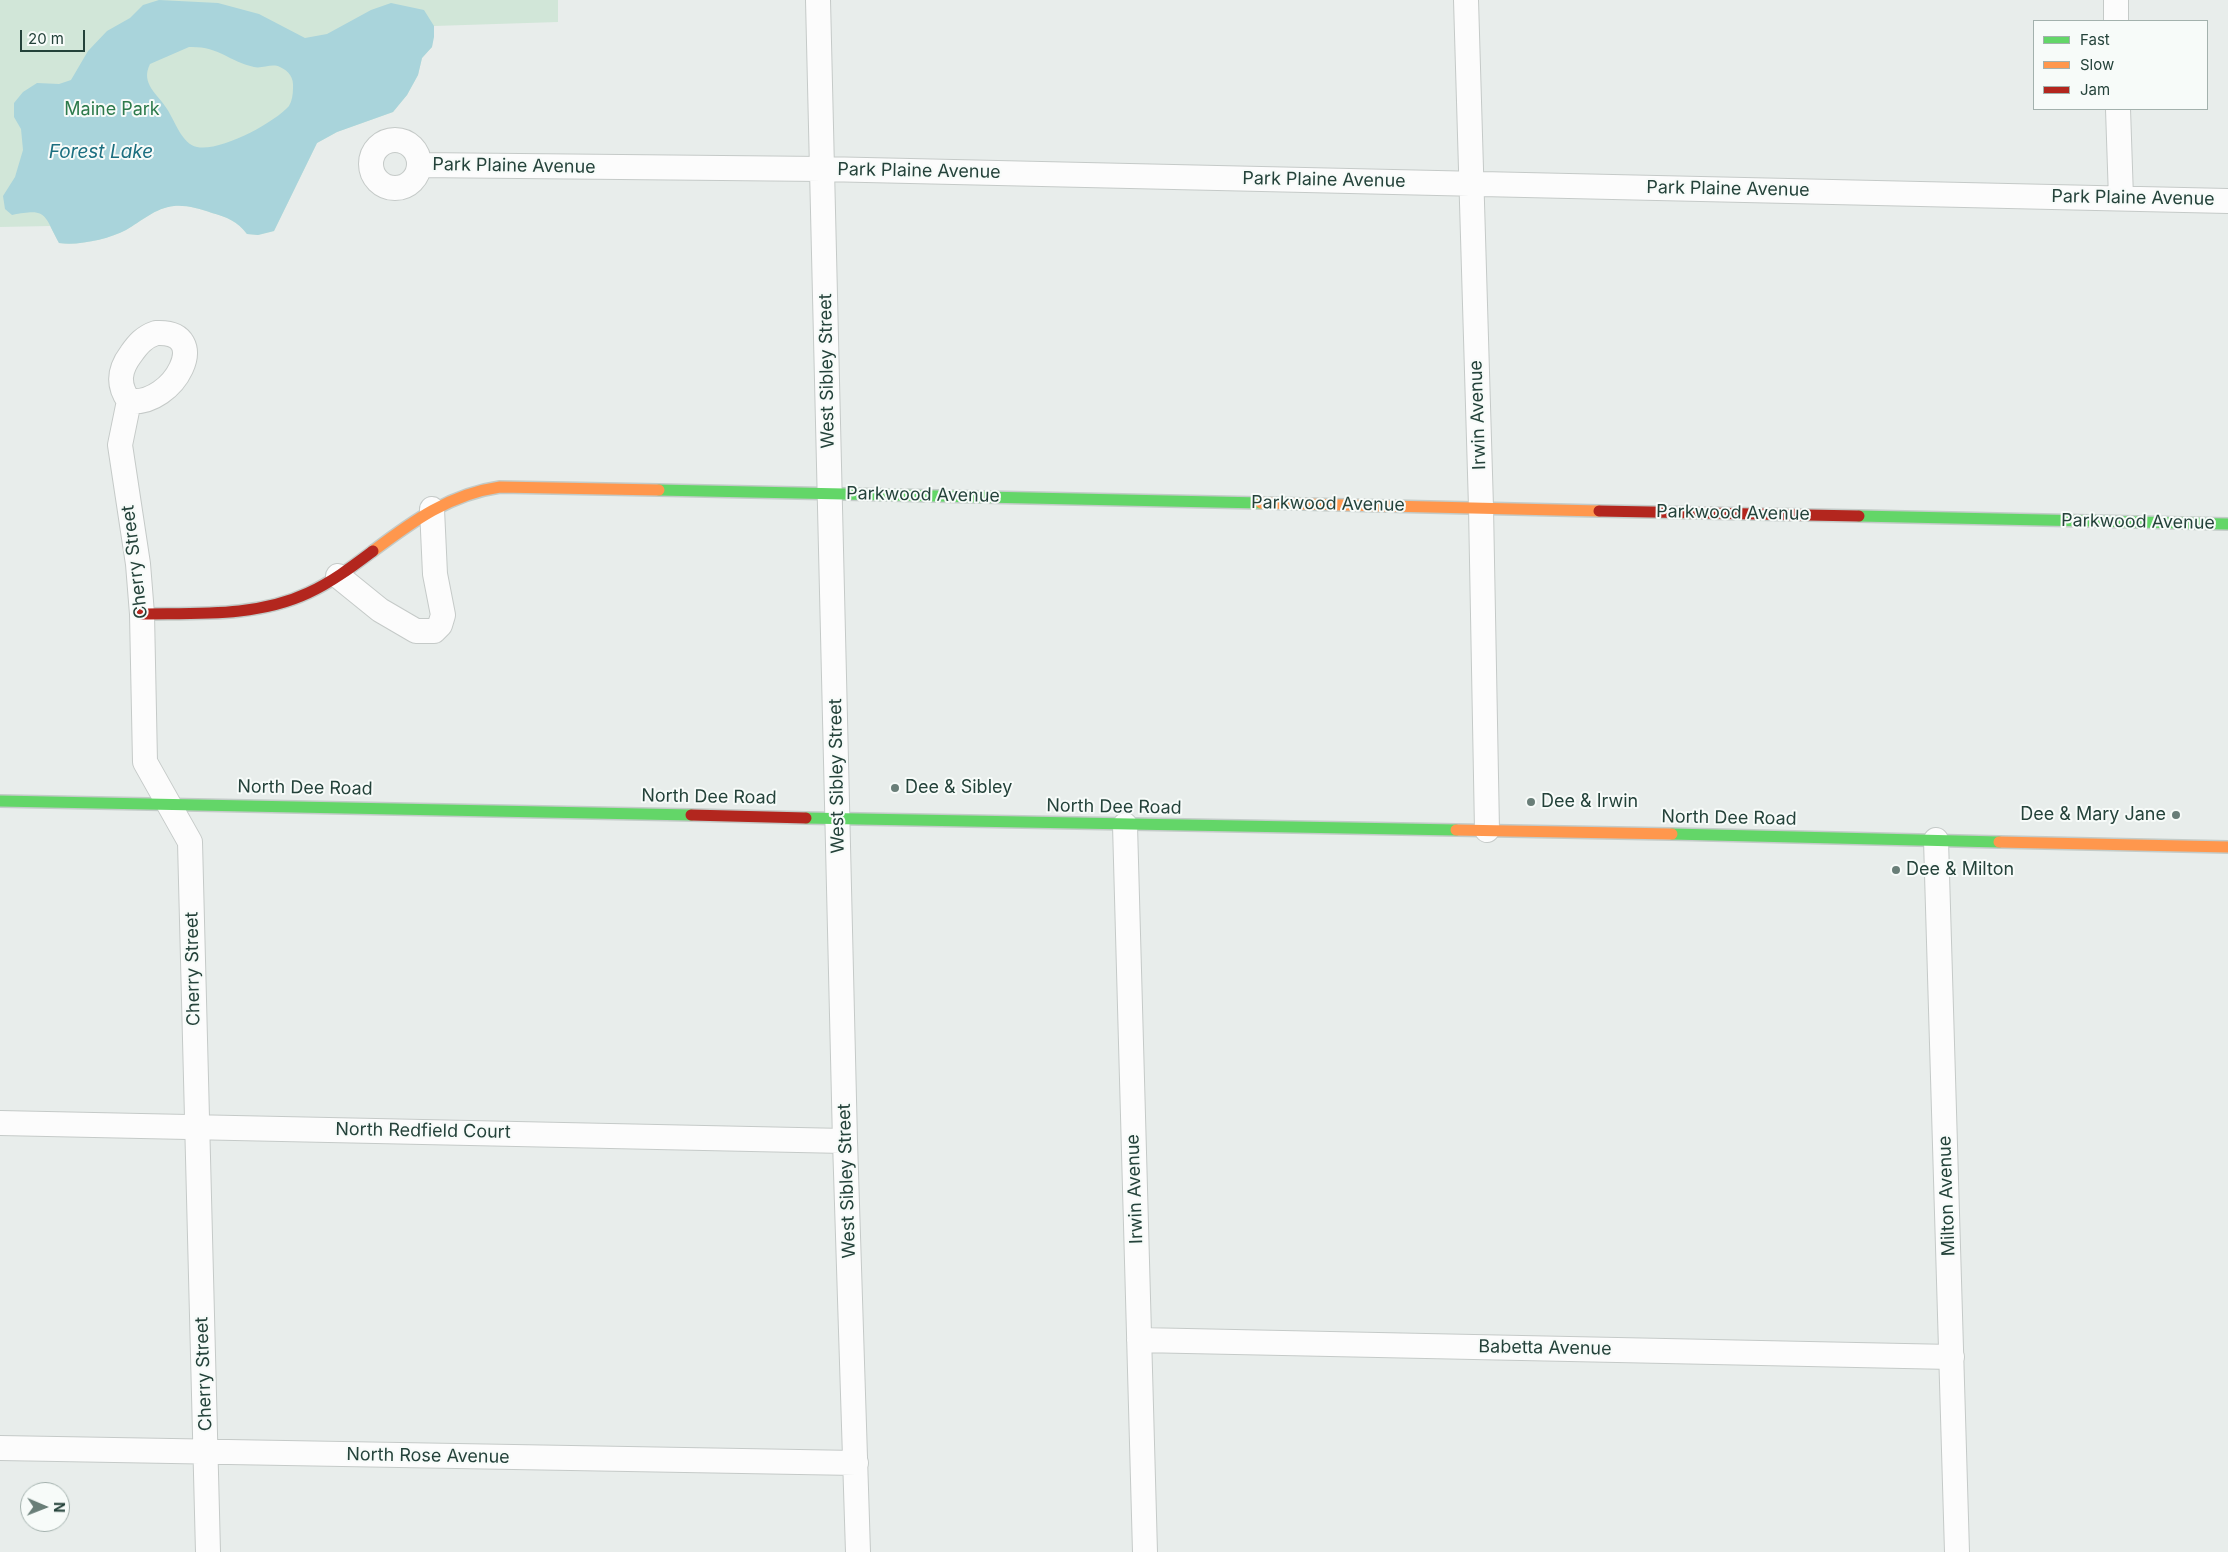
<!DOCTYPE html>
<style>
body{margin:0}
#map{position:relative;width:2228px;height:1552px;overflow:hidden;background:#e8edeb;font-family:Inter,sans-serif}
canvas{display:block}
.legend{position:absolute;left:2033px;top:20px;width:175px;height:90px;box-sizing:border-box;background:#f7fbf9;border:1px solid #a3b1ad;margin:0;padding:6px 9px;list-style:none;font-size:15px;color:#24423a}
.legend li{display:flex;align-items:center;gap:10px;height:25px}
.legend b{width:25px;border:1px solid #a3b1ad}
.north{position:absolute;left:20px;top:1482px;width:50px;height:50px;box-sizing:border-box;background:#f7fbf9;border:1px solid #a3b1ad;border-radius:50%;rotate:91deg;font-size:14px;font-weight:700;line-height:20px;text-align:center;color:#24423a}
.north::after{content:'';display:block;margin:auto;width:18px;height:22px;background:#697e78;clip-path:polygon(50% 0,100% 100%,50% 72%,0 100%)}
.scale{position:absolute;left:20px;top:30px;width:65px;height:22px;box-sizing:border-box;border:2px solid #24423a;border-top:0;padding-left:6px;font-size:15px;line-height:18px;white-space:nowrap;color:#24423a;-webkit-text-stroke:4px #f7fbf9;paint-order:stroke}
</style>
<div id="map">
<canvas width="2228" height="1552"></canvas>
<ul class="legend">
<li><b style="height:6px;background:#63d668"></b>Fast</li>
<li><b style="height:6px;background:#ff974d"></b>Slow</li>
<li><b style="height:6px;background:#b3261e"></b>Jam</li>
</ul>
<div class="north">N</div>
<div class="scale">20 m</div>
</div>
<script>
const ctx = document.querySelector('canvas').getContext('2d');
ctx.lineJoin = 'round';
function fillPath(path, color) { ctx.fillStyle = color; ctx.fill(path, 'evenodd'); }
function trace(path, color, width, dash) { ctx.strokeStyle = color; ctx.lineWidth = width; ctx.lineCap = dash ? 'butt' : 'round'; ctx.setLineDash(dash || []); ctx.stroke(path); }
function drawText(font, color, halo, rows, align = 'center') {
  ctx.font = font + ' Inter,sans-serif'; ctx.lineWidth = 4; ctx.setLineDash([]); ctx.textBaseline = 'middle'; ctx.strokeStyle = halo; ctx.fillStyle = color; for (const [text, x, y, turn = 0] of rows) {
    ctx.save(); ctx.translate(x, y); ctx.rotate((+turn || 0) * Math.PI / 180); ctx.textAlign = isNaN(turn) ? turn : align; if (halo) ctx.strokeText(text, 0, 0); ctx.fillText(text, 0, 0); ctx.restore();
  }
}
fillPath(new Path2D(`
 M 0,0 L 558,0 L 558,22 L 434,26 L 432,47 L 422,58 L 418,75 L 407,95 L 393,112 L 337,132 L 317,143 L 274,231 L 258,235 L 247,234 C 237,221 227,217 212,213 C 200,209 187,205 174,206 C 155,208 142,221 126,230 C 109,239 78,246 59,243 L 50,226 L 0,227 Z`), '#d1e6d8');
fillPath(new Path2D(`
 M 159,0 L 218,3 L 259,14 L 305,38 L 327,34 L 371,10 L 391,3 L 424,10 L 434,26 L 434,37 L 432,47 L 422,58 L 418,75 L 407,95 L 393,112 L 337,132 L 317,143 L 274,231 L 258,235 L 247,234 C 237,221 227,217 212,213 C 200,209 187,205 174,206 C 155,208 142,221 126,230 C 109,239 78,246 59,243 C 43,214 48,208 12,215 L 5,209 L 3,196 L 15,177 L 23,150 L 21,129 L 14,117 L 14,103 L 23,92 L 37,83 L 59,84 L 71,80 L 88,51 L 107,31 L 130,18 L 143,5 ZM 189,47 C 219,46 228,61 254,67 C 262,69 272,63 280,67 C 289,71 294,78 293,88 C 293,94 292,101 289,106 C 274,123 220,152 197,147 C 182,144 175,121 167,109 C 158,94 140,84 150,64 Z`), '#a9d4db');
const street = new Path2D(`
 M 818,0 L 845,1141 L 858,1552
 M 1466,0 L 1481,507 L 1487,830
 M 2116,0 L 2116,21
 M 2118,109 L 2121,198
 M371 164a24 24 0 1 1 48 0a24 24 0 1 1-48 0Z
 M 419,165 L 822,169 L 2228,201
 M 156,333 C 214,330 174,407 129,401 C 117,384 119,370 131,354 C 138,344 144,337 156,333 Z
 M 129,401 L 120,445 L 138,564 L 142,614 L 145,762 L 190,842 L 208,1552
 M 338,576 L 380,610 L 416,631 L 434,631 L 440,625 L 443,615 L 435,574 L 432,509
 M 1125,825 L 1145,1552
 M 1936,840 L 1957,1552
 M 0,1123 L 845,1141
 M 1139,1340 L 1952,1357
 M 0,1448 L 856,1463`);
const fast = new Path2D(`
 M 659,490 L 1261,503
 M 1859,516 L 2228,524
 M 0,801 L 691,815
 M 806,818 L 1456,830
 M 1672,834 L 1999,842`);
const slow = new Path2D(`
 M 1261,503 L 1599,511
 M 373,551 C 413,521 450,494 500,487 L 659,490
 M 1456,830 L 1672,834
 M 1999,842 L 2228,847`);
const jam = new Path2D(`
 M 1599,511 L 1859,516
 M 142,614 C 197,613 257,617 308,593 C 332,582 353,566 373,551
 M 691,815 L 806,818`);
trace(street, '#c5cac8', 26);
trace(fast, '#c3cbc8', 14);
trace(slow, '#c3cbc8', 14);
trace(jam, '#c3cbc8', 14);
trace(street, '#fcfcfc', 24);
trace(fast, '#63d668', 11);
trace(slow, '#ff974d', 11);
trace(jam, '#b3261e', 11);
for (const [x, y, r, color] of [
 [895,788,5,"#697e78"],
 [1531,802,5,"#697e78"],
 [2176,815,5,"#697e78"],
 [1896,870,5,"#697e78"]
]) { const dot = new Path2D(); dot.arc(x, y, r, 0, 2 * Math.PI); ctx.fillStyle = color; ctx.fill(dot); trace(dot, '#f7fbf9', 2); }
drawText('18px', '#2d7a4b', '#f7fbf9', [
 ["Maine Park",112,110]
]);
drawText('18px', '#24423a', '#f7fbf9', [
 ["Park Plaine Avenue",514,166,1],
 ["Park Plaine Avenue",919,171,1],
 ["Park Plaine Avenue",1324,180,1],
 ["Park Plaine Avenue",1728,189,1],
 ["Park Plaine Avenue",2133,198,1],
 ["West Sibley Street",827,371,-91],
 ["Irwin Avenue",1478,415,-92],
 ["Parkwood Avenue",923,495,1],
 ["Parkwood Avenue",1328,504,1],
 ["Parkwood Avenue",1733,513,1],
 ["Parkwood Avenue",2138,522,1],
 ["Cherry Street",135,562,-97],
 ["West Sibley Street",837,776,-91],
 ["North Dee Road",305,788,1],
 ["North Dee Road",709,797,1],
 ["North Dee Road",1114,807,1],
 ["North Dee Road",1729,818,1],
 ["Cherry Street",193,969,-91],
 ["North Redfield Court",423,1131,1],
 ["West Sibley Street",847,1181,-92],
 ["Irwin Avenue",1135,1189,-92],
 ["Milton Avenue",1947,1196,-92],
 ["Babetta Avenue",1545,1348,1],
 ["Cherry Street",204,1374,-92],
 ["North Rose Avenue",428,1456,1]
]);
drawText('18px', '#24423a', '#f7fbf9', [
 ["Dee & Sibley",905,788],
 ["Dee & Irwin",1541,802],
 ["Dee & Mary Jane",2166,815,"right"],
 ["Dee & Milton",1906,870]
], 'left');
drawText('italic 19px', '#1c6f80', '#f7fbf9', [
 ["Forest Lake",101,152]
]);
</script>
